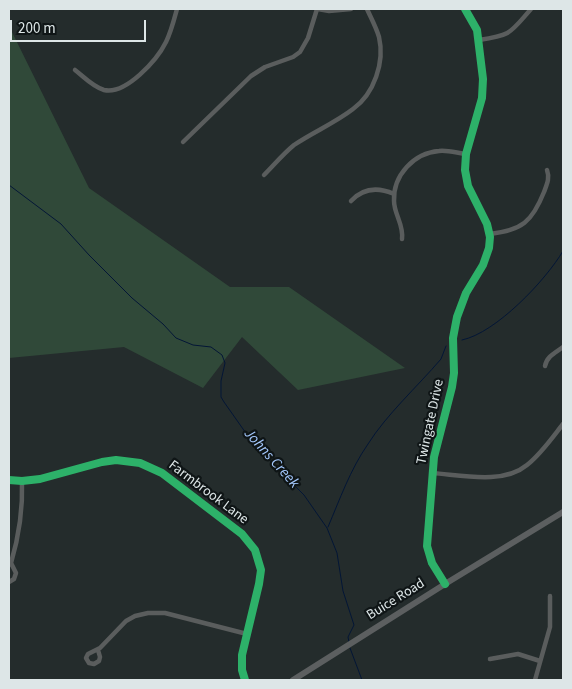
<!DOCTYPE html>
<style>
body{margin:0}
#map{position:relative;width:572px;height:689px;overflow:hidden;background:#242c2c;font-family:"Source Sans 3",sans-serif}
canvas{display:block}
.frame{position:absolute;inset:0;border:10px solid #dde6e7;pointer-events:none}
.scale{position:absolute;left:10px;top:20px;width:136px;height:22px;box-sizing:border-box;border:2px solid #dde6e7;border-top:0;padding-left:6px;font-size:15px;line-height:18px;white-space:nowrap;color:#dde6e7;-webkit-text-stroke:4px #0f1516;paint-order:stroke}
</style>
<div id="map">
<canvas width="572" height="689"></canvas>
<div class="frame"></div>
<div class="scale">200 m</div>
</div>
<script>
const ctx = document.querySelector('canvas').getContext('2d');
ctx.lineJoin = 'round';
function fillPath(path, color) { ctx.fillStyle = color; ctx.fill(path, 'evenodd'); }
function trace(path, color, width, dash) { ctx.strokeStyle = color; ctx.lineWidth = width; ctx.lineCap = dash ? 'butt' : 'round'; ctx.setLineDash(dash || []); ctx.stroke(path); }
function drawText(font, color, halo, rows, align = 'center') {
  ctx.font = font + ' "Source Sans 3",sans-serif'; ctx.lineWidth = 4.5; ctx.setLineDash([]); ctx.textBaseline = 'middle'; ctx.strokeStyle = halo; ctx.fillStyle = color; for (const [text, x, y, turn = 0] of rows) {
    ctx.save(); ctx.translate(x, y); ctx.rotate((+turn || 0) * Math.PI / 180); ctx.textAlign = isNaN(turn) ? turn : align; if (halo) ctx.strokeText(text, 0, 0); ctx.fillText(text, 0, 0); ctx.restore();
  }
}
fillPath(new Path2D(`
 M 9,26 L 89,188 L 230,287 L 289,287 L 405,368 L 298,390 L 242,337 L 203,388 L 124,347 L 9,358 Z`), '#304939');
trace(new Path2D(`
 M 9,185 L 61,224 L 89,255 L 132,298 L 163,324 L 176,338 L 193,345 L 211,347 L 222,355 L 225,363 L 221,381 L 221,397 L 224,402 L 255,446 L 304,495 L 327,528 L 337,553 L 343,591 L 354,625 L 348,637 L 349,642
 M 462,340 C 496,333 546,280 563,251
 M 328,527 C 340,499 350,470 368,444 C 387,414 417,387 441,359 L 446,346
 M 350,648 L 362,680`), '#031636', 1);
trace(new Path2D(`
 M 318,9 L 329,11 L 351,9
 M 479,40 C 512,35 510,33 531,9
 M 75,70 C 84,77 93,87 104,90 C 126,95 157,60 166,42 C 171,32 174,20 177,9
 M 183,142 L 251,76 L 265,67 L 293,57 L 300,52 L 308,38 L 317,9
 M 264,175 C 274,165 283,154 294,145 C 313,132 335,123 353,109 C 374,94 385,62 379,37 C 376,27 371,18 367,9
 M 351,201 C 363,188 378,187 394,194
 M 490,234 C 522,230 532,222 544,192 C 547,184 550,178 547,170
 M 402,239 C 404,225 394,214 394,201 C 393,175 414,153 439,151 C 448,150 457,153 466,154
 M 545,366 C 547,356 555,353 563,347
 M 432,473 C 461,475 503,485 527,465 C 541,454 552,438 563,424
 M 9,480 L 22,481 L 40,479 L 102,462 L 116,460 L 140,463 L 162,473 L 242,534 L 255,550 L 261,570 L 259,584 L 242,655 L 242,670 L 245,680
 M 9,565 L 11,563 C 19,536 23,510 22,481
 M 9,582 L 14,579 L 16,573 L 11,563
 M 445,584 L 432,563 L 427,546 L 434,457 L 452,387 L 454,373 L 453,338 L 457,317 L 466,293 L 483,265 L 489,248 L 490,237 L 487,224 L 468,186 L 465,170 L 466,154 L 482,98 L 483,79 L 477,30 L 465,9
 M 98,650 L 100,657 L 99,661 L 94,664 L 89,663 L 86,658 L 88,654 L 100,648 L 126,621 L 135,616 L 148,613 L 165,613 L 247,634
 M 490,659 L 518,654 L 540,661
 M 535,680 L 550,627 L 550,596`), '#5a5d5d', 4.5);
trace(new Path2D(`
 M 293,680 L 445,584 L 563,512`), '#5c5f60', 6);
trace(new Path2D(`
 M 9,480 L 22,481 L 40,479 L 102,462 L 116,460 L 140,463 L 162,473 L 242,534 L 255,550 L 261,570 L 259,584 L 242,655 L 242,670 L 245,680
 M 445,584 L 432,563 L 427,546 L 434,457 L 452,387 L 454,373 L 453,338 L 457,317 L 466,293 L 483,265 L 489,248 L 490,237 L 487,224 L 468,186 L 465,170 L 466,154 L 482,98 L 483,79 L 477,30 L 465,9`), '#2db169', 8);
drawText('14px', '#dde6e7', '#0f1516', [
 ["Twingate Drive",431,422,-78],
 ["Farmbrook Lane",208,493,37],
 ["Buice Road",396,600,-32]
]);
drawText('italic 15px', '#a3c7fc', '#0f1516', [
 ["Johns Creek",271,459,48]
]);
</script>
